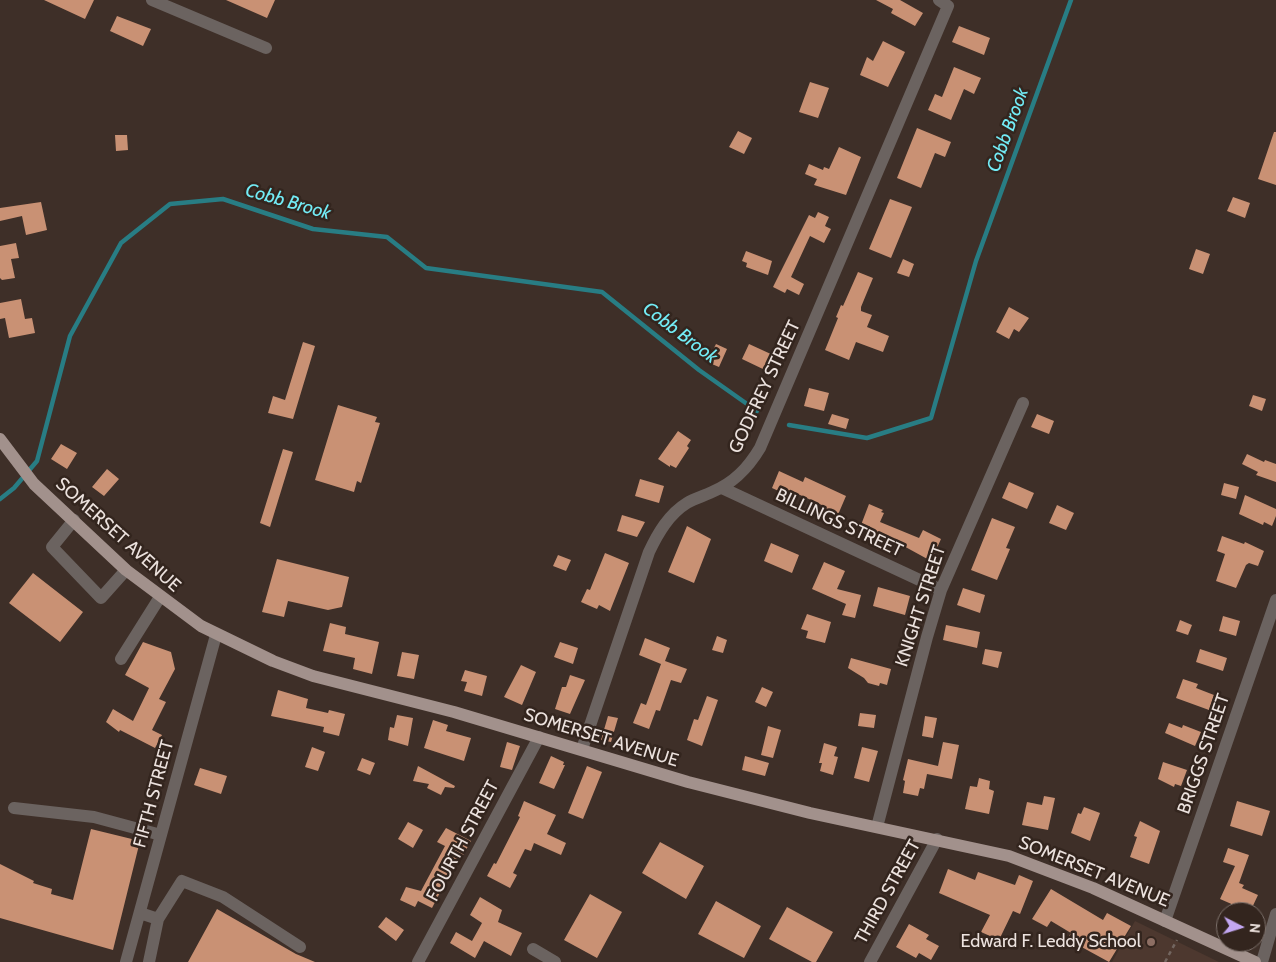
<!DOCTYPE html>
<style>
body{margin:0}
#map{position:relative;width:1276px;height:962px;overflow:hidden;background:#3e2f28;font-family:Cabin,sans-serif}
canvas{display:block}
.north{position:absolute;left:1216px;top:902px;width:50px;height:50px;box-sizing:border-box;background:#33251e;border:1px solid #7d716b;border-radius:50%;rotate:95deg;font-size:14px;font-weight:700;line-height:20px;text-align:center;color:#ece2de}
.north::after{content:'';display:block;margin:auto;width:18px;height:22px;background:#c3a7f2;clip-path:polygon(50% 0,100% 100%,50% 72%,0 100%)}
</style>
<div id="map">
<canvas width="1276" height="962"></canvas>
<div class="north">N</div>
</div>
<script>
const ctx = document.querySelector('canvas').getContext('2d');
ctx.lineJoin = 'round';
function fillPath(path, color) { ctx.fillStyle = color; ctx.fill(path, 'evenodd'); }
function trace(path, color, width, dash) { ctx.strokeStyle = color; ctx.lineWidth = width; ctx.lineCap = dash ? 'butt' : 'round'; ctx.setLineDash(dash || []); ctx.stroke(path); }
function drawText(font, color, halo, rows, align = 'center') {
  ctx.font = font + ' Cabin,sans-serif'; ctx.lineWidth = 5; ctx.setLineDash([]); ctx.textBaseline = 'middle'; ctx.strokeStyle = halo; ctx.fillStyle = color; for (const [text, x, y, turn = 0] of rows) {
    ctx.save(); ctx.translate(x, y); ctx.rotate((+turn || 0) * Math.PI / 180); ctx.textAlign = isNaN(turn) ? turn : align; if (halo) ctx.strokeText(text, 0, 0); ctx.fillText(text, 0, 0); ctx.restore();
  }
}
fillPath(new Path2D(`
 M 1135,921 L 1137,922 L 1219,962 L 1112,962 Z`), '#4d382f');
trace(new Path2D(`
 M 789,425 L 867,438 L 931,418 L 976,261 L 1071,0
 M 0,499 L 14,488 L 37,461 L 70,336 L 121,243 L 170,204 L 223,199 L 313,229 L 387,237 L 426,268 L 602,292 L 699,370 L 757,411`), '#287d84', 4.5);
fillPath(new Path2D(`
 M 44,0 L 94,0 L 85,19 Z
 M 226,0 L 275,0 L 267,18 Z
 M 876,0 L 900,0 L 923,13 L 915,26 L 891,13 L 893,9 Z
 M 117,16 L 151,29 L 143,46 L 110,31 Z
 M 959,26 L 990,38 L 984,55 L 952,42 Z
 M 883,41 L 905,52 L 888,87 L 860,75 L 867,57 L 873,61 Z
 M 954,67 L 981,78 L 974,94 L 964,89 L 951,120 L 928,110 L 935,94 L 942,97 Z
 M 810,82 L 829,88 L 818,118 L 799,112 Z
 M 917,128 L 951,142 L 945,157 L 935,153 L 921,188 L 897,178 Z
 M 738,131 L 752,138 L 744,154 L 729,147 Z
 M 1274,132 L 1276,132 L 1276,185 L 1258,179 Z
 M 115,135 L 127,135 L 128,150 L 116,151 Z
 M 839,147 L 861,157 L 846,195 L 814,185 L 817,179 L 805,174 L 809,164 L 823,170 L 824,167 L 829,169 Z
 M 1233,197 L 1250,203 L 1245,218 L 1227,211 Z
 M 890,199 L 912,207 L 891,258 L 869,249 Z
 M 41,202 L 47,230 L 26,235 L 22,216 L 0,221 L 0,208 Z
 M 818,212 L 829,217 L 825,226 L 831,229 L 824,243 L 810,236 L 791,277 L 804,284 L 799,295 L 787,289 L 785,293 L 773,287 L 809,215 L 815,218 Z
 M 16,243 L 19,258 L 11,259 L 15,278 L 2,280 L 0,278 L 0,246 Z
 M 1196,249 L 1210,254 L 1203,274 L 1189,269 Z
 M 746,251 L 772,261 L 768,275 L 746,267 L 747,263 L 742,261 Z
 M 903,259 L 914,264 L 909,277 L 897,273 Z
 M 858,272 L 873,278 L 861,307 L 861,311 L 872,315 L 867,327 L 889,336 L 883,352 L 856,342 L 849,360 L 825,350 L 838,318 L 836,317 L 841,305 L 843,306 Z
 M 21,299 L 25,319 L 32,318 L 35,333 L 9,338 L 5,318 L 0,319 L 0,303 Z
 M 1009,307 L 1029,318 L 1019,332 L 1014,329 L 1009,339 L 996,332 Z
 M 303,342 L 315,346 L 293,419 L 268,413 L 273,396 L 285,400 Z
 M 716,344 L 727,349 L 719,367 L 707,362 Z
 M 749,344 L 773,355 L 765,370 L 742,359 Z
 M 809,388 L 829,393 L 824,411 L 804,406 Z
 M 1253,395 L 1266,399 L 1262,411 L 1249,406 Z
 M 338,405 L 377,417 L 375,422 L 380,423 L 361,483 L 357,481 L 354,492 L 315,480 Z
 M 832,414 L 849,419 L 846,429 L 828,424 Z
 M 1037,414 L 1054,421 L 1049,434 L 1031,427 Z
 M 678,431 L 691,440 L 687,446 L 689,448 L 676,468 L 670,465 L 670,467 L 658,459 Z
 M 61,444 L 77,453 L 67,469 L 51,459 Z
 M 283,449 L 293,452 L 270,527 L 260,523 Z
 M 1247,454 L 1264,462 L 1265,460 L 1276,464 L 1276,482 L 1256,475 L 1258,472 L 1242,464 Z
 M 107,469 L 119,479 L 104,496 L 92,487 Z
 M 779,471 L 803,482 L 805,477 L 846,496 L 837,517 L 822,510 L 824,506 L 798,494 L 796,499 L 772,488 Z
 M 640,479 L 664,486 L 659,503 L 635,496 Z
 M 1009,482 L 1034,493 L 1027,509 L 1002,498 Z
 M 1224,483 L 1239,487 L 1236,499 L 1221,495 Z
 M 1245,495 L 1276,509 L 1276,516 L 1272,526 L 1264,522 L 1263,525 L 1239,514 Z
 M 869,504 L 883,510 L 881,512 L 884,513 L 880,522 L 919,538 L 923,530 L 941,539 L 931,561 L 900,544 L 882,538 L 883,535 L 861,525 Z
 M 1057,505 L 1074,513 L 1066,530 L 1049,523 Z
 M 622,515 L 645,522 L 637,537 L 617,531 Z
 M 992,518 L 1015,527 L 1006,548 L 1010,549 L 997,580 L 971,570 Z
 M 687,526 L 711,539 L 694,583 L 668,572 Z
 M 1222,536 L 1244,544 L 1245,542 L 1264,551 L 1258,566 L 1249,563 L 1246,565 L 1236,588 L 1216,581 L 1225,554 L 1217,551 Z
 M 771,543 L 799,555 L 792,573 L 764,561 Z
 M 605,553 L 629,563 L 610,611 L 599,605 L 597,609 L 581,602 L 587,589 L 590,590 Z
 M 558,555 L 571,560 L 566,571 L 553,566 Z
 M 277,559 L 349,577 L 342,607 L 328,610 L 288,601 L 284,617 L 262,612 Z
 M 824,562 L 845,571 L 837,589 L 861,595 L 855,618 L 842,615 L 846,604 L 812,589 Z
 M 33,573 L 83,612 L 60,642 L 9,603 Z
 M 878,587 L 910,596 L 905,615 L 873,606 Z
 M 963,588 L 985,595 L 980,613 L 957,605 Z
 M 807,614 L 831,622 L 825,643 L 806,638 L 808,631 L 801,629 Z
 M 1223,616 L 1240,621 L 1236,636 L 1219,631 Z
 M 1180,620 L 1192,625 L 1188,635 L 1176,631 Z
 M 330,623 L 346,627 L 345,634 L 379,642 L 372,674 L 353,669 L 355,658 L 323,651 Z
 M 946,625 L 980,632 L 977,648 L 943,640 Z
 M 717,636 L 727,640 L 723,653 L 712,650 Z
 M 645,638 L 670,648 L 665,661 L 687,669 L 681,683 L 671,680 L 660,711 L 656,710 L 649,729 L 633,723 L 641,703 L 646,705 L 661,664 L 639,655 Z
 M 143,642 L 171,652 L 175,669 L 159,699 L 166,702 L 152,730 L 162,735 L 155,748 L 120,730 L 119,732 L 106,722 L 113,709 L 133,721 L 149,688 L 125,675 Z
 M 560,642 L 578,648 L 573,664 L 554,657 Z
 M 985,649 L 1002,652 L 998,668 L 982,664 Z
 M 1200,649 L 1227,658 L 1223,671 L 1196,662 Z
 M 402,652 L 419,655 L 414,679 L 397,676 Z
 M 851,658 L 891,669 L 887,685 L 880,683 L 879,686 L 868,683 L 864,678 L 848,668 Z
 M 521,665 L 536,672 L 522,705 L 504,697 Z
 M 465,670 L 487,676 L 482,696 L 464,691 L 467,682 L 461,681 Z
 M 570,675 L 585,680 L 570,714 L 555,709 L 562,687 L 566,687 Z
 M 1183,679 L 1198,684 L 1196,688 L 1214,695 L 1209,710 L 1176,698 Z
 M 762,687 L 773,692 L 766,707 L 755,702 Z
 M 278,690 L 308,699 L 306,708 L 328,713 L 329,710 L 345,714 L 339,736 L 323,732 L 324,727 L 271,716 Z
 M 707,696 L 718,700 L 702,746 L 687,740 L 694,719 L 698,720 Z
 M 860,713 L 876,715 L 874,728 L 858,726 Z
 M 397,715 L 413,718 L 408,746 L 388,740 L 390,727 L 394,728 Z
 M 608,716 L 618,718 L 611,742 L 601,740 Z
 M 925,716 L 937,718 L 933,738 L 922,736 Z
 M 433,720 L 448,725 L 446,731 L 471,738 L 464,761 L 424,748 Z
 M 1169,723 L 1182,728 L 1183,725 L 1201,732 L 1195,746 L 1165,733 Z
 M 768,726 L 781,730 L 773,758 L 761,755 Z
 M 507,742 L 520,746 L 512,770 L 500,767 Z
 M 943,742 L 959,745 L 952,779 L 927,774 L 924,789 L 920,788 L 918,796 L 903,793 L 905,781 L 903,780 L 908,759 L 938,766 Z
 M 824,743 L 837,747 L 834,756 L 838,757 L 833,775 L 820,771 L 822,763 L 819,763 Z
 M 312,747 L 325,752 L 318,771 L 305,767 Z
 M 862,747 L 878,751 L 869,782 L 854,778 Z
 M 551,756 L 564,762 L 563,765 L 565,765 L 554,789 L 539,783 Z
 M 745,756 L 769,763 L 765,776 L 742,770 Z
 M 362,758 L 375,763 L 370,775 L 357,770 Z
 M 1163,762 L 1187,770 L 1181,786 L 1175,784 L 1174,787 L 1158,779 Z
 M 418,766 L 455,786 L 454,788 L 445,787 L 441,795 L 427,788 L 429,784 L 413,781 Z
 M 587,766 L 602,772 L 583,819 L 568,813 Z
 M 200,768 L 227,776 L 221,794 L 194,785 Z
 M 979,778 L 990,781 L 989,789 L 994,791 L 989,814 L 965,809 L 970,786 L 977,787 Z
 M 1044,796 L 1055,798 L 1048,830 L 1022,825 L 1027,802 L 1042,805 Z
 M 524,801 L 556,815 L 547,834 L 566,843 L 561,855 L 534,843 L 531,851 L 525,849 L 513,873 L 517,875 L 510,888 L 487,876 L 494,863 L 496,864 L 520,817 L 518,816 Z
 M 1237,801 L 1270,811 L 1262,836 L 1230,826 Z
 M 1084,807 L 1100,813 L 1090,841 L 1071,833 L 1078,813 L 1081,814 Z
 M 1140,821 L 1160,831 L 1149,864 L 1130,857 L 1137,837 L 1134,836 Z
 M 408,822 L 423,830 L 413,848 L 398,839 Z
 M 446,828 L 471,841 L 463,855 L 460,854 L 432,908 L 418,901 L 415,907 L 400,900 L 406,887 L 421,891 L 445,846 L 437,842 Z
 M 91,829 L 140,841 L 113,950 L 0,918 L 0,864 L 34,881 L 33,883 L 52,889 L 51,894 L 73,900 Z
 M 660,842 L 704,866 L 686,899 L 642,873 Z
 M 1228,848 L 1249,855 L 1239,883 L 1244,885 L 1242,888 L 1258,895 L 1250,912 L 1220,899 L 1235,866 L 1223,862 Z
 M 948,869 L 975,880 L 978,872 L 1015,885 L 1019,875 L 1033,881 L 1020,914 L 1013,911 L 999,940 L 981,932 L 990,915 L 939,893 Z
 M 1051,889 L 1103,920 L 1107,913 L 1131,926 L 1109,962 L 1067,939 L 1071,933 L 1051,921 L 1047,927 L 1032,919 Z
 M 590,894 L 622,912 L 597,958 L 564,940 Z
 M 480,897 L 502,910 L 498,922 L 522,933 L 511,956 L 484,941 L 475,958 L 450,943 L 456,932 L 472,941 L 482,923 L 470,915 Z
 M 716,901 L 761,926 L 744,958 L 698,934 Z
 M 787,907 L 833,932 L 816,962 L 812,962 L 769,939 Z
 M 217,909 L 296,954 L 315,962 L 188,962 Z
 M 386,917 L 404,930 L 396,941 L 378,927 Z
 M 909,924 L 929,935 L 926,939 L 939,946 L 931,960 L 919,953 L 916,958 L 896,947 Z`), '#c99174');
trace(new Path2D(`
 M 1165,962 L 1177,940`), '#736660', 2.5, [4, 4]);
trace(new Path2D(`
 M 152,0 L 266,48
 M 722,488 L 941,590
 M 74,520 L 52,547 L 101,598 L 126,570
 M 121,659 L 160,597
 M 582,749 L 649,552 C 658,533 669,514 687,503 C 695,498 704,496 712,492 C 734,483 748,468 760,448 L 948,6 L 939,0
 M 14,808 L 94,817 L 161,835
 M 877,827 L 927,637 L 941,590 L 1023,403
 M 140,913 L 158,919 L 149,962
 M 158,919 L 182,881 L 223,897 L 300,947
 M 1165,921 L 1276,600
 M 533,949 L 555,962
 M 126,962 L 216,635
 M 418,962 L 539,737
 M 870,962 L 937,839
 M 1262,962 L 1276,914`), '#6b6360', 12);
trace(new Path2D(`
 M 0,439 L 34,484 L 126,570 L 201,626 L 273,661 L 313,676 L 454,712 L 688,782 L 810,813 L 1009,856 L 1093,888 L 1255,962`), '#a2918c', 12);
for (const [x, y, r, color] of [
 [1151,942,5,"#8d6e63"]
]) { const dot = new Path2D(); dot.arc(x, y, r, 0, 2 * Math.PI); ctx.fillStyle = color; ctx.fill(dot); trace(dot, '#33251e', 2); }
drawText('18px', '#ece2de', '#33251e', [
 ["GODFREY STREET",765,387,-65],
 ["BILLINGS STREET",839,523,25],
 ["SOMERSET AVENUE",118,535,42],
 ["KNIGHT STREET",921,606,-72],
 ["SOMERSET AVENUE",601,738,17],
 ["BRIGGS STREET",1204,754,-71],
 ["FIFTH STREET",154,794,-75],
 ["FOURTH STREET",463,841,-62],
 ["SOMERSET AVENUE",1094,872,22],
 ["THIRD STREET",888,892,-61]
]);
drawText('18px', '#ece2de', '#33251e', [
 ["Edward F. Leddy School",1141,942]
], 'right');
drawText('italic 19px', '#73ecf6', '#33251e', [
 ["Cobb Brook",1008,130,-70],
 ["Cobb Brook",288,202,16],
 ["Cobb Brook",680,333,37]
]);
</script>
